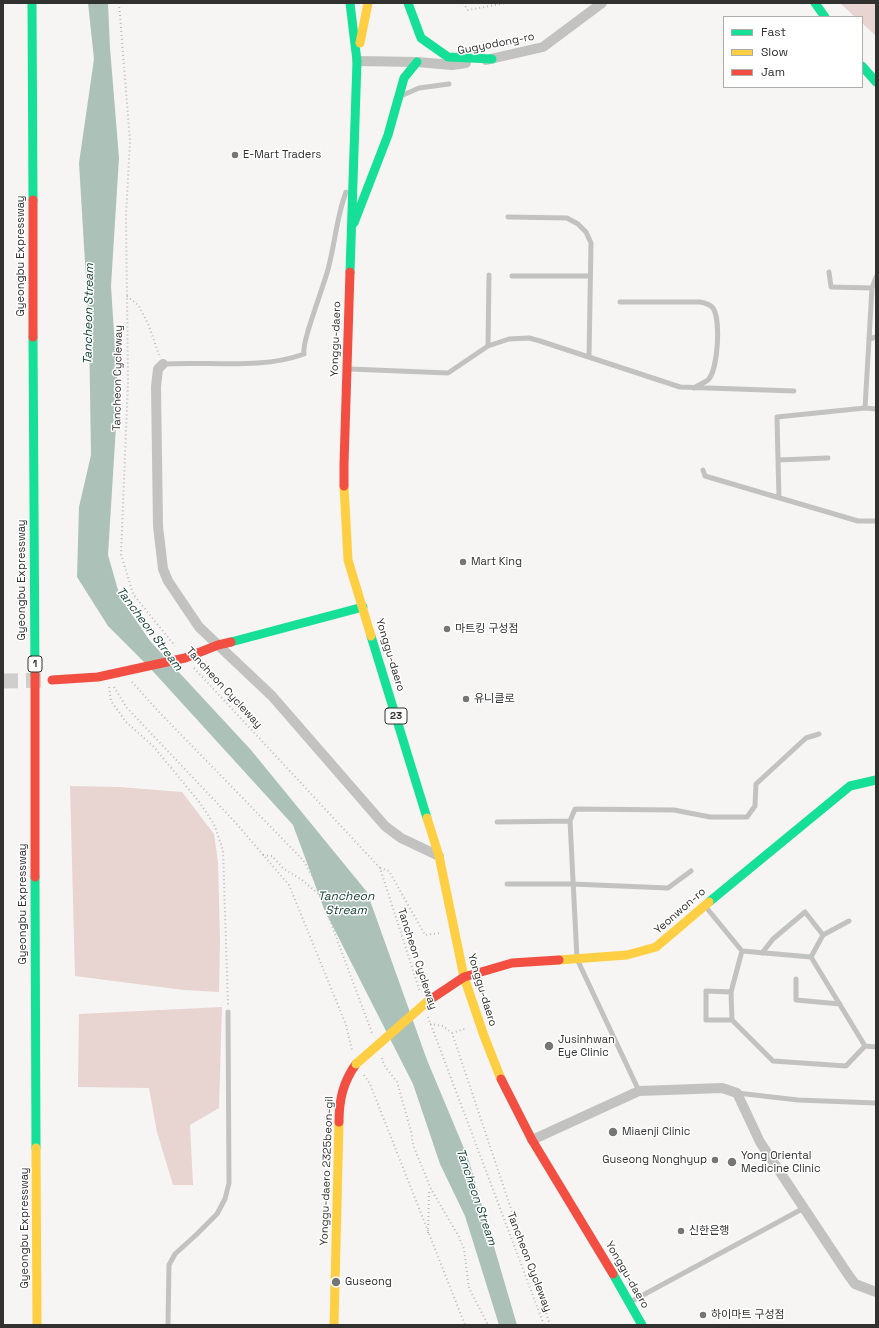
<!DOCTYPE html>
<meta charset="utf-8">
<style>
body{margin:0}
#map{position:relative;width:879px;height:1328px;overflow:hidden;background:#f6f5f4;font-family:"Space Grotesk",sans-serif}
canvas{display:block}
.frame{position:absolute;inset:0;border:4px solid #313130;pointer-events:none}
.legend{position:absolute;left:723px;top:16px;width:140px;height:72px;box-sizing:border-box;background:#fff;border:1px solid #adadac;margin:0;padding:5px 7px;list-style:none;font-size:12px;color:#313130}
.legend li{display:flex;align-items:center;gap:8px;height:20px}
.legend b{width:20px;border:1px solid #adadac}
</style>
<div id="map">
<canvas width="879" height="1328"></canvas>
<div class="frame"></div>
<ul class="legend">
<li><b style="height:5px;background:#16e098"></b>Fast</li>
<li><b style="height:5px;background:#ffcf43"></b>Slow</li>
<li><b style="height:5px;background:#f24e42"></b>Jam</li>
</ul>
</div>
<script>
const ctx = document.querySelector('canvas').getContext('2d');
ctx.lineJoin = 'round';
function fillPath(path, color) { ctx.fillStyle = color; ctx.fill(path, 'evenodd'); }
function trace(path, color, width, dash) { ctx.strokeStyle = color; ctx.lineWidth = width; ctx.lineCap = dash ? 'butt' : 'round'; ctx.setLineDash(dash || []); ctx.stroke(path); }
function drawText(font, color, halo, rows, align = 'center') {
  ctx.font = font + ' "Space Grotesk","Noto Sans KR",sans-serif'; ctx.lineWidth = 3; ctx.setLineDash([]); ctx.textBaseline = 'middle'; ctx.strokeStyle = halo; ctx.fillStyle = color; for (const [text, x, y, turn = 0] of rows) {
    ctx.save(); ctx.translate(x, y); ctx.rotate((+turn || 0) * Math.PI / 180); ctx.textAlign = isNaN(turn) ? turn : align; if (halo) ctx.strokeText(text, 0, 0); ctx.fillText(text, 0, 0); ctx.restore();
  }
}
fillPath(new Path2D(`
 M 840,3 L 876,3 L 876,36 L 862,23 L 862,17 L 855,17 Z
 M 70,786 L 120,787 L 182,792 L 214,834 L 218,862 L 220,942 L 219,992 L 184,990 L 75,976 Z
 M 222,1007 L 219,1108 L 190,1125 L 193,1185 L 173,1185 L 157,1132 L 149,1088 L 78,1087 L 79,1014 Z`), '#e8d4d1');
fillPath(new Path2D(`
 M 88,3 L 108,3 L 110,48 L 119,158 L 111,286 L 118,394 L 108,555 L 120,597 L 150,641 L 251,750 L 367,892 L 427,1060 L 468,1158 L 517,1325 L 499,1325 L 465,1216 L 440,1164 L 413,1084 L 324,909 L 293,825 L 149,667 L 108,626 L 77,577 L 79,507 L 91,455 L 89,329 L 79,163 L 94,59 Z`), '#acc2b8');
trace(new Path2D(`
 M 3,681 L 46,680`), '#cfcecd', 15, [15, 8]);
trace(new Path2D(`
 M 119,3 L 130,141 L 126,216 L 128,382 L 121,554 L 133,594 L 175,646
 M 463,3 L 468,10 L 506,3
 M 127,296 L 139,306 L 149,326 L 159,355
 M 194,668 L 380,868 L 420,992
 M 132,682 L 159,712 L 303,860 L 316,883 L 372,1033
 M 109,687 L 111,701 L 126,722 L 154,747 L 200,803 L 214,824 L 223,850 L 228,1005
 M 114,687 L 127,708 L 235,822 L 289,885 L 346,1025 L 352,1050
 M 263,855 L 272,856 L 284,869 L 302,880 L 320,895
 M 380,868 L 389,871 L 425,935 L 440,933
 M 428,1017 L 544,1325
 M 430,1024 L 443,1026 L 452,1033 L 550,1325
 M 452,1033 L 467,1028
 M 382,1058 L 384,1065 L 397,1082 L 411,1131 L 413,1145 L 431,1189 L 459,1237 L 464,1249 L 469,1288 L 488,1325
 M 364,1075 L 370,1084 L 465,1325
 M 428,1233 L 429,1193 L 431,1189`), '#bbb', 2, [1, 3]);
trace(new Path2D(`
 M 403,95 L 419,88 L 449,84
 M 508,217 L 567,218 L 578,224 L 586,232 L 591,243 L 589,357
 M 829,272 L 831,287 L 872,288 L 876,277
 M 512,276 L 590,276
 M 620,302 L 700,302 C 705,303 710,304 713,308 C 721,320 718,370 708,380 C 704,383 698,385 694,388
 M 869,339 L 876,337
 M 488,346 L 489,275
 M 163,364 C 210,361 260,370 304,354 C 303,346 306,339 308,331 C 314,311 321,292 327,273 C 335,246 336,218 346,192
 M 350,369 L 448,373 L 488,346 L 509,339 L 529,338 L 540,341 L 680,387 L 794,391
 M 865,408 L 876,409
 M 778,460 L 777,417 L 865,408 L 872,288
 M 703,470 L 705,476 L 858,521 L 876,521
 M 779,498 L 778,460 L 828,458
 M 497,822 L 570,821
 M 507,884 L 572,884 L 668,888 L 691,871
 M 705,906 L 742,951 L 731,992 L 732,1020 L 773,1061 L 846,1066 L 865,1046 L 876,1047
 M 823,935 L 849,921
 M 742,951 L 811,957 L 865,1046
 M 762,953 L 773,939 L 805,912 L 823,935 L 811,957
 M 796,979 L 796,1000 L 840,1004
 M 731,992 L 706,991 L 706,1020 L 732,1020
 M 639,1091 L 577,959 L 570,821 L 575,809 L 674,810 L 710,817 L 747,817 L 755,806 L 756,784 L 806,738 L 819,734
 M 737,1093 L 798,1100 L 876,1103
 M 632,1301 L 804,1208
 M 168,1325 L 169,1265 L 175,1254 L 196,1235 L 217,1214 L 225,1199 L 229,1183 L 228,1012`), '#c2c2c1', 5);
trace(new Path2D(`
 M 486,60 L 543,47 L 602,3
 M 357,61 L 417,62 L 452,65 L 466,63
 M 163,364 L 158,369 L 156,387 L 158,526 L 163,569 L 168,581 L 199,627 L 272,696 L 385,826 L 401,838 L 439,856
 M 532,1140 L 639,1091 L 722,1088 L 737,1093 L 760,1142 L 847,1273 L 855,1284 L 876,1292`), '#c2c2c1', 10);
trace(new Path2D(`
 M 32,3 L 33,200
 M 350,3 L 357,61 L 350,272
 M 408,3 L 421,38 L 448,57 L 492,59
 M 815,3 L 825,17
 M 862,66 L 876,82
 M 354,223 L 388,135 L 404,78 L 417,62
 M 33,337 L 35,675
 M 371,636 L 427,818
 M 231,642 L 363,607
 M 35,877 L 36,1148
 M 709,902 L 850,786 L 876,780
 M 613,1274 L 642,1325`), '#16e098', 9);
trace(new Path2D(`
 M 360,43 L 368,3
 M 344,486 L 348,560 L 371,636
 M 427,818 L 439,856 L 464,977 L 484,1036 L 501,1079
 M 559,960 L 627,955 L 656,947 L 709,902
 M 36,1148 L 37,1325
 M 334,1325 L 339,1122`), '#ffcf43', 9);
trace(new Path2D(`
 M 33,200 L 33,337
 M 344,486 L 344,464 L 350,272
 M 35,675 L 35,877
 M 52,680 L 98,677 L 185,658 L 218,645 L 231,642
 M 428,1001 L 464,977 L 512,963 L 559,960
 M 501,1079 L 532,1140 L 613,1274
 M 339,1122 C 339,1100 343,1082 356,1064`), '#f24e42', 9);
trace(new Path2D(`
 M 356,1064 L 428,1001`), '#ffcf43', 9);
for (const [x, y, r, color] of [
 [235,155,4,"#767675"],
 [463,562,4,"#767675"],
 [447,629,4,"#767675"],
 [466,699,4,"#767675"],
 [549,1046,5,"#767675"],
 [613,1132,5,"#767675"],
 [715,1160,4,"#767675"],
 [732,1162,5,"#767675"],
 [681,1231,4,"#767675"],
 [336,1282,5,"#767675"],
 [703,1315,4,"#767675"]
]) { const dot = new Path2D(); dot.arc(x, y, r, 0, 2 * Math.PI); ctx.fillStyle = color; ctx.fill(dot); trace(dot, '#fff', 1.5); }
for (const [x, y, w] of [
 [35,664,14],
 [396,716,22]
]) { const box = new Path2D(); box.roundRect(x - w / 2, y - 8, w, 16, 3); ctx.fillStyle = '#fff'; ctx.fill(box); trace(box, '#313130', 1); }
drawText('bold 10px', '#313130', null, [
 ["1",35,664],
 ["23",396,716]
]);
drawText('11px', '#313130', '#fff', [
 ["Gugyodong-ro",496,44,-11],
 ["Gyeongbu Expressway",21,256,-90],
 ["Yonggu-daero",336,339,-88],
 ["Tancheon Cycleway",118,378,-89],
 ["Gyeongbu Expressway",22,580,-90],
 ["Yonggu-daero",390,655,73],
 ["Tancheon Cycleway",224,688,47],
 ["Gyeongbu Expressway",23,904,-90],
 ["Yeonwon-ro",680,911,-41],
 ["Tancheon Cycleway",417,959,72],
 ["Yonggu-daero",482,990,73],
 ["Yonggu-daero 2325beon-gil",327,1171,-88],
 ["Gyeongbu Expressway",25,1228,-90],
 ["Tancheon Cycleway",529,1262,69],
 ["Yonggu-daero",627,1275,60]
]);
drawText('11px', '#313130', '#fff', [
 ["E-Mart Traders",243,155],
 ["Mart King",471,562],
 ["마트킹 구성점",455,629],
 ["유니클로",474,699],
 ["Jusinhwan",558,1040],
 ["Eye Clinic",558,1053],
 ["Miaenji Clinic",622,1132],
 ["Yong Oriental",741,1156],
 ["Medicine Clinic",741,1169],
 ["Guseong Nonghyup",707,1160,"right"],
 ["신한은행",689,1231],
 ["Guseong",345,1282],
 ["하이마트 구성점",711,1315]
], 'left');
drawText('italic 12px', '#0e3d2d', '#fff', [
 ["Tancheon Stream",89,314,-89],
 ["Tancheon Stream",149,629,53],
 ["Tancheon",346,897],
 ["Stream",346,911],
 ["Tancheon Stream",476,1197,71]
]);
</script>
